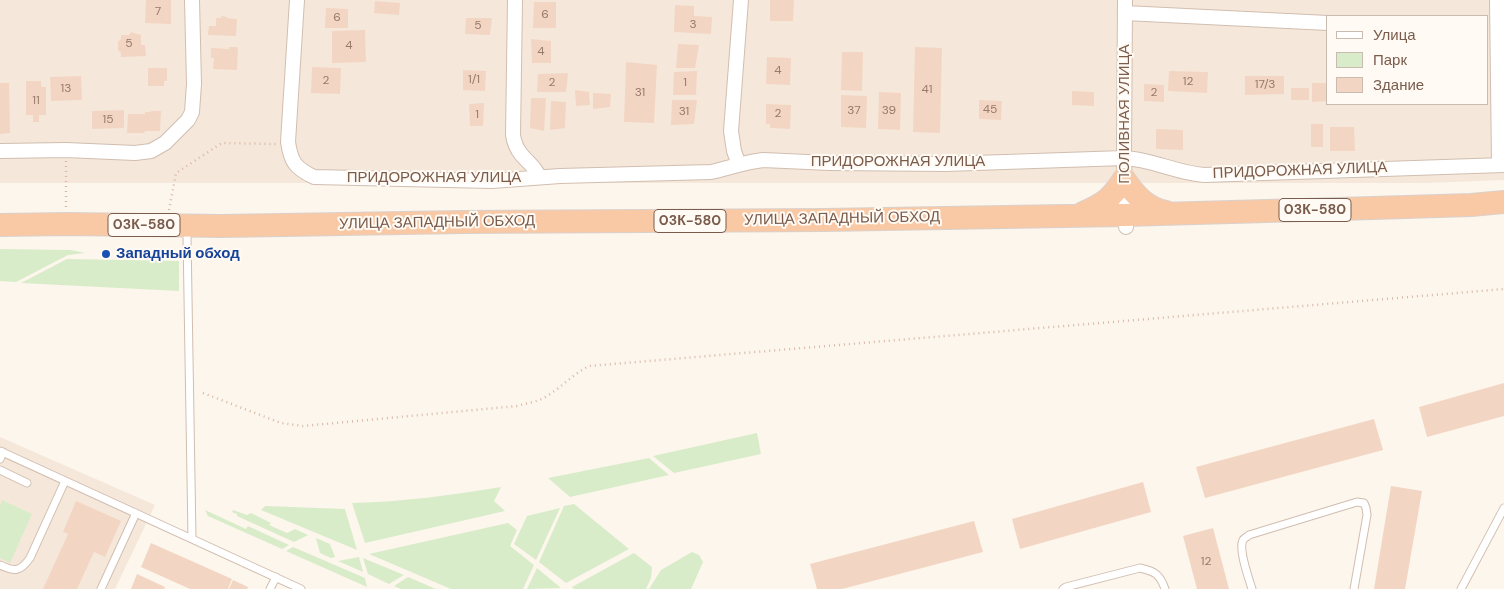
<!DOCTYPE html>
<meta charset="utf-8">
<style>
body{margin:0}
#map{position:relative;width:1504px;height:589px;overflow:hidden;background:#fdf6ec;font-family:"DM Sans",sans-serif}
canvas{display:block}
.legend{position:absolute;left:1326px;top:15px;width:162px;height:90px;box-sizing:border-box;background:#fffaf3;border:1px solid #cabbb1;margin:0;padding:6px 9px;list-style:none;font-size:15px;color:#7a5c4d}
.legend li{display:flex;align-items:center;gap:10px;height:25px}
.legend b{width:25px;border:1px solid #cabbb1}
</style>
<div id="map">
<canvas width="1504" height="589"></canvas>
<ul class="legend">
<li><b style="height:6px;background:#fff"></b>Улица</li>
<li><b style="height:14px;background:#d8ecc9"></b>Парк</li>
<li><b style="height:14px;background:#f3d5c3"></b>Здание</li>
</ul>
</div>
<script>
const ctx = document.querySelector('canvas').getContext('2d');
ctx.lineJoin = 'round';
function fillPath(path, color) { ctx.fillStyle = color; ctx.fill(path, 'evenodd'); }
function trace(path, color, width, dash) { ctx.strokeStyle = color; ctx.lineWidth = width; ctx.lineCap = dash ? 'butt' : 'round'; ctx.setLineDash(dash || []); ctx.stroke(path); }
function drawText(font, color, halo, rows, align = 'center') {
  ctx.font = font + ' "DM Sans",sans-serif'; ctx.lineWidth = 4; ctx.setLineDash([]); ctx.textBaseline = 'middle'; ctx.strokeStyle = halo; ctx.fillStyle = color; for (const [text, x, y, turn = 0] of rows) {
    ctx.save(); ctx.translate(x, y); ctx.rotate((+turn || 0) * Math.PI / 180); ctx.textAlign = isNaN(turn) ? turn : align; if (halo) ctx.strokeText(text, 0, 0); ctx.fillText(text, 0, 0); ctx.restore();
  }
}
fillPath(new Path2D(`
 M 0,0 L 1504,0 L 1504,180 L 1427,183 L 0,183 ZM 1328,16 L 1488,16 L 1488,104 L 1328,104 Z
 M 0,437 L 155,505 L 115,589 L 0,589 Z`), '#f5e8da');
fillPath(new Path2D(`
 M 0,249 L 71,250 L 85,253 L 68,255 L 16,282 L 0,281 Z
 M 67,259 L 179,261 L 179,291 L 21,283 Z
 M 757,433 L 761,454 L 674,473 L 653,456 Z
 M 649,458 L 669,475 L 570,497 L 548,478 Z
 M 501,487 L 494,501 L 505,511 L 365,543 L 352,503 C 403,502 452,495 501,487 Z
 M 2,500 L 32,514 L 10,563 L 0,558 L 0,506 Z
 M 574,504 L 629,549 L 566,583 L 539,562 L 564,506 Z
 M 265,506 L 345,509 L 357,550 L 261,510 Z
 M 560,508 L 536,560 L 514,544 L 527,516 Z
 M 205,510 L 246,529 L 248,526 L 289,545 L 282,549 L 208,516 Z
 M 233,510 L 247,515 L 251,513 L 271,523 L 269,525 L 287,533 L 295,529 L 308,535 L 294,542 L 237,516 L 237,514 L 232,512 Z
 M 508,523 L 517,530 L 510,546 L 534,565 L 523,589 L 451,589 L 369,554 Z
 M 316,538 L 330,544 L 335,557 L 331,558 L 320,553 Z
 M 293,547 L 365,578 L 367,587 L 286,551 Z
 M 692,552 L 699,555 L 703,562 L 691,589 L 649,589 L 661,570 Z
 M 634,553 L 652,567 L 651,578 L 646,589 L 574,589 L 572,587 Z
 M 359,557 L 363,572 L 338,561 Z
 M 363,558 L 404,575 L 389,584 L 368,574 Z
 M 537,568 L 561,588 L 527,589 Z
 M 408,577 L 436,589 L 401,589 L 394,586 Z`), '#d8ecc9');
fillPath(new Path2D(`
 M 146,0 L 171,0 L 171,24 L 145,23 Z
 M 770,0 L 794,0 L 793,21 L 770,21 Z
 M 375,1 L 400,3 L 399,15 L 374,13 Z
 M 534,2 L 556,2 L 556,28 L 533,28 Z
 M 675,5 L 694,6 L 694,16 L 712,17 L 711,34 L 674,32 Z
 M 326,8 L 348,9 L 348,28 L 325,28 Z
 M 221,16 L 227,17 L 227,18 L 237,19 L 236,36 L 208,35 L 209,26 L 216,26 L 216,18 L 221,18 Z
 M 466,18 L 492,18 L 490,35 L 465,34 Z
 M 365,30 L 366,62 L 332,63 L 332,31 Z
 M 131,32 L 141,35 L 141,45 L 145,45 L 146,56 L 121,57 L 121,53 L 118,50 L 118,42 L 121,39 L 121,35 L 129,35 Z
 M 531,39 L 551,41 L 551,63 L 532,63 Z
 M 678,44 L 699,45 L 695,68 L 676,68 Z
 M 229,47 L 237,47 L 238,49 L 237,70 L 213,69 L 214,58 L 211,58 L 211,48 L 229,49 Z
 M 915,47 L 942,48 L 940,133 L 913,132 Z
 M 842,52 L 863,52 L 862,91 L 841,90 Z
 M 767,57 L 791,58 L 790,85 L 766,84 Z
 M 626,62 L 657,65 L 654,123 L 624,122 Z
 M 312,67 L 341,68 L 340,94 L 311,93 Z
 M 148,68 L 167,68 L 167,81 L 164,81 L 164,86 L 148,86 Z
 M 463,70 L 486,71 L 485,91 L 463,90 Z
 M 697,71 L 696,95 L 673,95 L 674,72 Z
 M 1169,71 L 1208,72 L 1207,93 L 1168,91 Z
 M 568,73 L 566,92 L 537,92 L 538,74 Z
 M 81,76 L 82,100 L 51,101 L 50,77 Z
 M 1245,76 L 1284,76 L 1284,94 L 1245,95 Z
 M 26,81 L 41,81 L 41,87 L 46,87 L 46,115 L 39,115 L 39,122 L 33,122 L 33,115 L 26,115 Z
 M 0,83 L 9,83 L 10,133 L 0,134 Z
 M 1312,83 L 1328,83 L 1328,101 L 1312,102 Z
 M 1144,84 L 1164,85 L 1164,102 L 1144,101 Z
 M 1291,88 L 1309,88 L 1309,100 L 1291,100 Z
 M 575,90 L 589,92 L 590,105 L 576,106 Z
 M 1072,91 L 1094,92 L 1094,106 L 1072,105 Z
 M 879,92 L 901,93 L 900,130 L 878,129 Z
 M 593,93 L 611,94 L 610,107 L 593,109 Z
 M 841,95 L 867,96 L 866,128 L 841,127 Z
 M 531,98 L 546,98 L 544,131 L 530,128 Z
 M 672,100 L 697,100 L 694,124 L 671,125 Z
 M 979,100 L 1002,101 L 1001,120 L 979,119 Z
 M 551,101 L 566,102 L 565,128 L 550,130 Z
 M 484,103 L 483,126 L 470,126 L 469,104 Z
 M 766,104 L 791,105 L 790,129 L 770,128 L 770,124 L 766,124 Z
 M 124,110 L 124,128 L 92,129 L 92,111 Z
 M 151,111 L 161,111 L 160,131 L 145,131 L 144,133 L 127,133 L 128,114 L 145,114 L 145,112 L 151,112 Z
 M 1311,124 L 1323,124 L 1323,147 L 1311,147 Z
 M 1330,127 L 1354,127 L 1355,151 L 1330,151 Z
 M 1156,129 L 1183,130 L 1183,150 L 1156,149 Z
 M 1504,383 L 1504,416 L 1427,437 L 1419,407 Z
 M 1374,419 L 1383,450 L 1205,498 L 1196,467 Z
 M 1143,482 L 1151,512 L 1020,549 L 1012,519 Z
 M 1391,486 L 1422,491 L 1405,589 L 1374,589 Z
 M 76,501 L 121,521 L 105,557 L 94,552 L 77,589 L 43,589 L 68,534 L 63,532 Z
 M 974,521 L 983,552 L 842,589 L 817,589 L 810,564 Z
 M 1213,528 L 1229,589 L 1197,589 L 1183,536 Z
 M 151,543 L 232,579 L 228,589 L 190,589 L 141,567 Z
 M 137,574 L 165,587 L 164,589 L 131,589 Z
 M 233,580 L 248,587 L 247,589 L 229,589 Z`), '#f3d5c3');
const service = new Path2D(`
 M 187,236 L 192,539
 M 0,451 L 301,589
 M 0,459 L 3,452
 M 0,470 L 27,483
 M 0,565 C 15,572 20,572 30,558 L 65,481
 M 101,589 L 136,513
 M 270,589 L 276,577
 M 1063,589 L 1066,587 L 1140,568 C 1154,571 1160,574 1165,589
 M 1252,589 C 1249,579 1238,549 1243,540 C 1244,538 1247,537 1249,535 L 1357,502 L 1364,503 L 1366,508 L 1367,515 L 1354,589
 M 1461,589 L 1504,508`);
const minor = new Path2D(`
 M 297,0 L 288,142 C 291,162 295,168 314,177 L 492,181 L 560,176 L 711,172 C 729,168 745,162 763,160 L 830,163 L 945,164 L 1124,158 C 1152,159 1176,173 1204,175 L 1504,165
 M 515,0 L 513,135 C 514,142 516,148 521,154 C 527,162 536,167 539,177
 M 1125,0 L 1124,158 L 1126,227
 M 1497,0 L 1499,165
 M 1125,13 L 1328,23
 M 0,151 L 66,150 L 135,153 L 151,151 L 165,143 L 188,120 L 192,112 L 194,84 L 192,0
 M 739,165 L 734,151 L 731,131 L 741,0`);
const trunk = new Path2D(`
 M 1083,213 C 1104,204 1112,198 1124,179 C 1135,195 1146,208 1166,212
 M 0,225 L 67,224 L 222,226 L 464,222 L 824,220 L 1125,215 L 1373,208 L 1471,205 L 1504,202`);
trace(service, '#d1beb0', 9);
trace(minor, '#d1beb0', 16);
trace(trunk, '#dad1cd', 24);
trace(new Path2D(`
 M 66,161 L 66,208
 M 169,210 L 176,173 L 222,143 L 276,144
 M 203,393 L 281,423 L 303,426 L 517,406 C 527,403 538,402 547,396 C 562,387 573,374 589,366 L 1504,289`), '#d9b8a5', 2.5, [1, 4]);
trace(service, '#fff', 7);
trace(minor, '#fff', 14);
trace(trunk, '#f9c8a4', 22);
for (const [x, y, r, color] of [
 [106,254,5,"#1a4fb4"]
]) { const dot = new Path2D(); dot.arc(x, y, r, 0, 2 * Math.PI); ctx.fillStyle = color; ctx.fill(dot); trace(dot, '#fffaf3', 2); }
drawText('12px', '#987a6a', null, [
 ["7",158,12],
 ["6",545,15],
 ["6",337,18],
 ["3",693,25],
 ["5",478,26],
 ["5",129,44],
 ["4",349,46],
 ["4",541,52],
 ["4",778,71],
 ["1/1",474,80],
 ["2",326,81],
 ["12",1188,82],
 ["2",552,83],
 ["1",685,83],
 ["17/3",1265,85],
 ["13",66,89],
 ["41",927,90],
 ["31",640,93],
 ["2",1154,93],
 ["11",36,101],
 ["45",990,110],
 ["37",854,111],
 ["39",889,111],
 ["31",684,112],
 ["2",778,114],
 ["1",477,115],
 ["15",108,120],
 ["12",1206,562]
]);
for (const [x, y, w] of [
 [1315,210,72],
 [690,221,72],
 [144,225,72]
]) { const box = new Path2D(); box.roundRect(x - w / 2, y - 11.5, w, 23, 4); ctx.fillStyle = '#fffaf3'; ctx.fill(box); trace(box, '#7a5c4d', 1); }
drawText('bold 14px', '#7a5c4d', null, [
 ["03К-580",1315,210],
 ["03К-580",690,221],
 ["03К-580",144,225]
]);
drawText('15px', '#7a5c4d', '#fffaf3', [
 ["ПОЛИВНАЯ УЛИЦА",1125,114,-90],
 ["ПРИДОРОЖНАЯ УЛИЦА",898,162],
 ["ПРИДОРОЖНАЯ УЛИЦА",1300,171,-2],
 ["ПРИДОРОЖНАЯ УЛИЦА",434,178],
 ["УЛИЦА ЗАПАДНЫЙ ОБХОД",842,219,-1],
 ["УЛИЦА ЗАПАДНЫЙ ОБХОД",437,223,-1]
]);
drawText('bold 15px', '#164399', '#fffaf3', [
 ["Западный обход",116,254]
], 'left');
</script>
